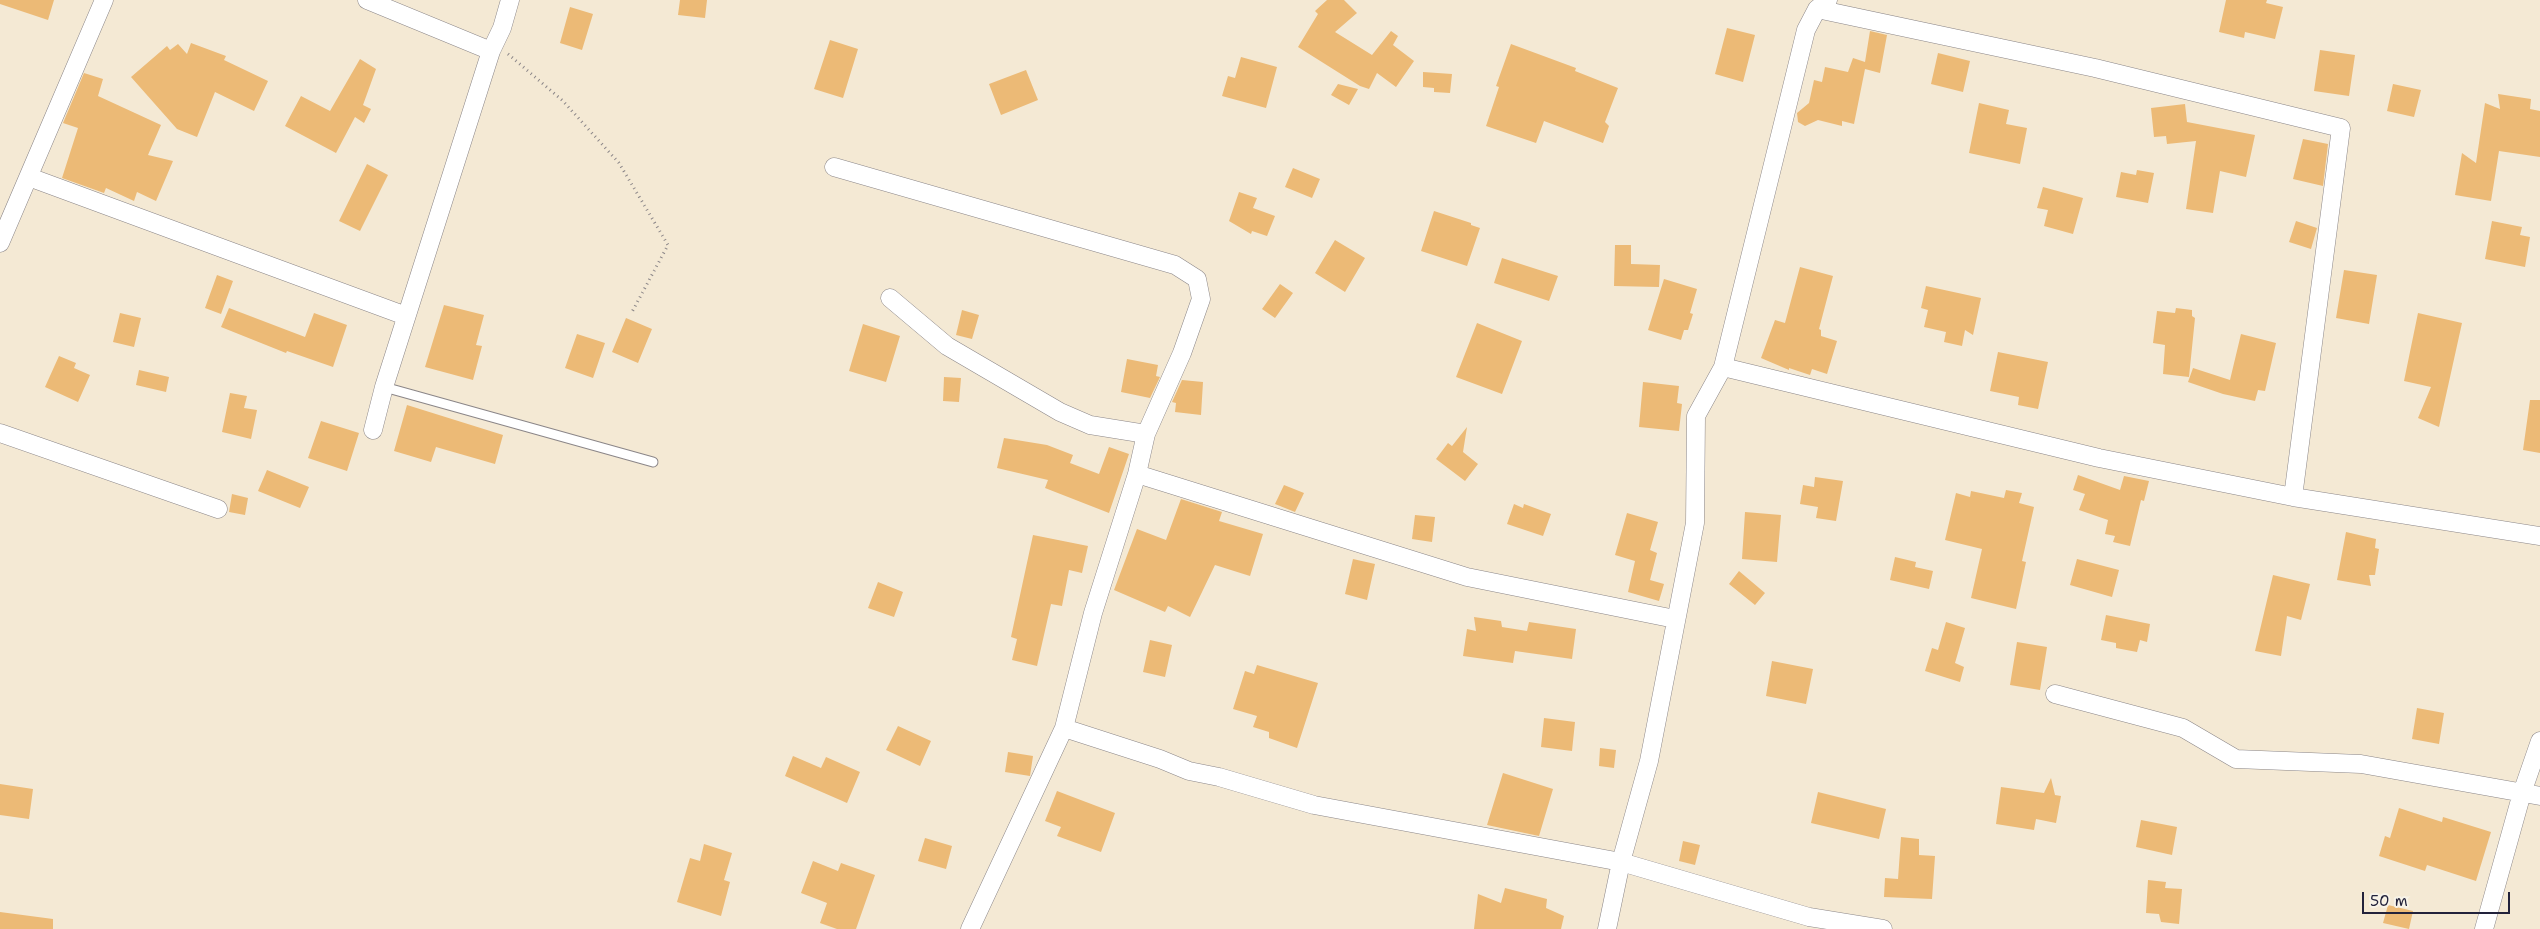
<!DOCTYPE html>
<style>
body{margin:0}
#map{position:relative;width:2540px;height:929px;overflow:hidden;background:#f4e9d4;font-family:"Shantell Sans",sans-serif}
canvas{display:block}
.scale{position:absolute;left:2362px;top:892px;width:148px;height:22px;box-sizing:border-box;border:2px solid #22223b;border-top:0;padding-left:6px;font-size:15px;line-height:18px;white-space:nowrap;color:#22223b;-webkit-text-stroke:4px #f7f3e8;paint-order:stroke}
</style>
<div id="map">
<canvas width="2540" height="929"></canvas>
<div class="scale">50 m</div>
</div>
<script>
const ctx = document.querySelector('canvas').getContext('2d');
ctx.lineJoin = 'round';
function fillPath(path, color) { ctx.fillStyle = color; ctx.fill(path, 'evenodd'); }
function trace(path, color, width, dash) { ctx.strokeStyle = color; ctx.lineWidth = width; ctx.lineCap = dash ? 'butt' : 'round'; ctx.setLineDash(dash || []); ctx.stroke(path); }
fillPath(new Path2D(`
 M 0,0 L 54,0 L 48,20 L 0,4 Z
 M 680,0 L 707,0 L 705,18 L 678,15 Z
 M 1327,0 L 1344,0 L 1357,13 L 1335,32 L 1372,55 L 1391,31 L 1398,36 L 1393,45 L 1414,61 L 1396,87 L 1377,73 L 1369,89 L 1360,86 L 1298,47 L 1318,14 L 1315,11 Z
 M 2226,0 L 2267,0 L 2266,3 L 2283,7 L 2275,39 L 2245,32 L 2244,38 L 2219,32 Z
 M 570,7 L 593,14 L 582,50 L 560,43 Z
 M 1727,28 L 1755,35 L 1743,82 L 1715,74 Z
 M 1870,31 L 1887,35 L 1880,73 L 1865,69 L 1854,124 L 1842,121 L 1842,126 L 1818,120 L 1805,126 L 1798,122 L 1797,113 L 1809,103 L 1814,80 L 1822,82 L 1825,67 L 1848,72 L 1853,58 L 1865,62 Z
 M 830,40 L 858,49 L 843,98 L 814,89 Z
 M 191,43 L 226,56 L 224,60 L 268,81 L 254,111 L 215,92 L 197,137 L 177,129 L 131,77 L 167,46 L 170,50 L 178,44 L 187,54 Z
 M 1511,44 L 1576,68 L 1575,71 L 1618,88 L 1605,122 L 1609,126 L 1603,143 L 1544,121 L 1536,143 L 1486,126 L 1499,87 L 1496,86 Z
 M 2320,50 L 2355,55 L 2349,96 L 2314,91 Z
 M 1938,53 L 1970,61 L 1963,92 L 1931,84 Z
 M 1241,57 L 1277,67 L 1266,108 L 1222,96 L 1228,76 L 1235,78 Z
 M 360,59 L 376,69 L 363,105 L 371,109 L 364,123 L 355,117 L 336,153 L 285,126 L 301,96 L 330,111 Z
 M 1026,70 L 1038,100 L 1001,115 L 989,84 Z
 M 1423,72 L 1452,74 L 1450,93 L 1434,92 L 1434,88 L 1423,87 Z
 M 84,73 L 103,79 L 98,96 L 161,125 L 148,155 L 173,161 L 156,201 L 137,192 L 134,201 L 106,188 L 104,193 L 62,178 L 78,128 L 63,123 Z
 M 1338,84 L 1358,89 L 1349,105 L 1331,95 Z
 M 2393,84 L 2421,90 L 2414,117 L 2387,111 Z
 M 2498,94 L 2531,99 L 2530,109 L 2540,111 L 2540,157 L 2499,151 L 2491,201 L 2455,195 L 2462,153 L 2476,163 L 2485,103 L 2500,109 Z
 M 1979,103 L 2009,110 L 2006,124 L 2027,128 L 2020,164 L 1969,153 Z
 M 2185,104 L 2187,122 L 2255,135 L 2246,177 L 2220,171 L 2213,213 L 2186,209 L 2196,141 L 2167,144 L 2166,136 L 2154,137 L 2151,108 Z
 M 2303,139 L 2328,144 L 2323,186 L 2293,179 Z
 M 367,164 L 388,175 L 360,231 L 339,221 Z
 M 1293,168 L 1320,179 L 1312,198 L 1285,187 Z
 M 2137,170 L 2154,173 L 2148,203 L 2116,197 L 2121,172 L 2136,175 Z
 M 2043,187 L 2083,198 L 2073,234 L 2044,226 L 2048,210 L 2037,208 Z
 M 1239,192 L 1257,198 L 1253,208 L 1275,216 L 1267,236 L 1252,231 L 1251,234 L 1229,221 Z
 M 1434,211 L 1471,223 L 1471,225 L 1480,228 L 1467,266 L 1421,251 Z
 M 2296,221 L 2317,228 L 2311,249 L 2289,242 Z
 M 2492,221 L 2522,227 L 2520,235 L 2530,237 L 2525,267 L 2485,259 Z
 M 1335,240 L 1365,258 L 1345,292 L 1315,273 Z
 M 1615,245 L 1631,245 L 1631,264 L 1660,265 L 1659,287 L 1614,286 Z
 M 1502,258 L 1558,276 L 1549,301 L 1494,283 Z
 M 1800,267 L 1833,276 L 1819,329 L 1821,330 L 1821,336 L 1837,341 L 1827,374 L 1812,369 L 1810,375 L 1789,368 L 1789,370 L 1761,358 L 1775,320 L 1785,323 Z
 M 2344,270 L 2377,275 L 2369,324 L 2336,318 Z
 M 217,275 L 233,281 L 221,314 L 205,308 Z
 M 1664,279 L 1697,289 L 1690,313 L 1693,314 L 1688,330 L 1684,330 L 1681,340 L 1648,330 Z
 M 1280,284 L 1293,293 L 1275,318 L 1262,309 Z
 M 1926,286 L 1981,298 L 1973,335 L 1965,330 L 1962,346 L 1944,342 L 1946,332 L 1924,327 L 1928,310 L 1921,308 Z
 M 444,305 L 484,315 L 476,345 L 482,346 L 473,380 L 425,367 Z
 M 229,308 L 305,337 L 314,313 L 347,325 L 333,367 L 287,351 L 286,353 L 221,327 Z
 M 2176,308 L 2192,310 L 2192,316 L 2195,318 L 2189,377 L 2163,374 L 2165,345 L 2153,343 L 2157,311 L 2175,313 Z
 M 962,310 L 979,315 L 972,339 L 956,335 Z
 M 120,313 L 141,318 L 134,347 L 113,342 Z
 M 2418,313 L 2462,323 L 2439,427 L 2418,418 L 2431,387 L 2404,381 Z
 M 626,318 L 652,329 L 638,363 L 612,352 Z
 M 1477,323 L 1522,341 L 1502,394 L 1456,377 Z
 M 863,324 L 900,336 L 886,382 L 849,371 Z
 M 577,334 L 605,343 L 593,378 L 565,368 Z
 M 2241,334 L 2276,343 L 2265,391 L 2258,390 L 2255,401 L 2223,394 L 2188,382 L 2193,368 L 2230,380 Z
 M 1998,352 L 2048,362 L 2038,409 L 2018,405 L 2019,397 L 1990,391 Z
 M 59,356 L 76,363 L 74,368 L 90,375 L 78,402 L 45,387 Z
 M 1127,359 L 1158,365 L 1156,376 L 1160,377 L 1150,398 L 1121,392 Z
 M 139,370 L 169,377 L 166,392 L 136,385 Z
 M 944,377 L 961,378 L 959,402 L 943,401 Z
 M 1182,380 L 1203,382 L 1201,415 L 1175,412 L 1176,403 L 1172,402 Z
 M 1643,382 L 1679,386 L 1677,403 L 1682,404 L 1679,431 L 1639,427 Z
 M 230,393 L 247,396 L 244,408 L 257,410 L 251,439 L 222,432 Z
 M 2530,400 L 2540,400 L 2540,453 L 2523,450 Z
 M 407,405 L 503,435 L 495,464 L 436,447 L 431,462 L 394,451 Z
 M 321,421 L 359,433 L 347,471 L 308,458 Z
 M 1467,427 L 1463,452 L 1478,464 L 1465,481 L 1436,459 L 1448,443 L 1452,446 Z
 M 1004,438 L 1047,445 L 1073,455 L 1070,463 L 1099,474 L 1109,447 L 1129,454 L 1109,513 L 1045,488 L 1048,480 L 997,468 Z
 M 267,470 L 309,487 L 300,508 L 258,491 Z
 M 2078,475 L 2120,490 L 2124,476 L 2149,481 L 2144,501 L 2141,500 L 2130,546 L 2113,542 L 2115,536 L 2105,534 L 2108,520 L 2079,510 L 2085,494 L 2073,490 Z
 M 1815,477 L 1843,481 L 1836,521 L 1816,518 L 1818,507 L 1800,504 L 1803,485 L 1814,487 Z
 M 1284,485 L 1304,493 L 1295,512 L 1275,504 Z
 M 2006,490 L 2022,493 L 2019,503 L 2034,507 L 2022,561 L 2026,562 L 2016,609 L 1971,598 L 1982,549 L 1945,540 L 1956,493 L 1970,497 L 1971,491 L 2004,498 Z
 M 232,494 L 248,498 L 245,515 L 229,512 Z
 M 1181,499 L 1222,512 L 1219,521 L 1263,534 L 1250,576 L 1215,565 L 1190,617 L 1168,606 L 1165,612 L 1114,590 L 1137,529 L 1166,540 Z
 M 1514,504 L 1523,508 L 1524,504 L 1551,514 L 1543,536 L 1507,524 Z
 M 1745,512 L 1781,515 L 1777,562 L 1742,559 Z
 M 1627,513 L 1658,522 L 1650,550 L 1657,553 L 1650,580 L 1664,584 L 1659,601 L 1628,592 L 1635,561 L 1615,555 Z
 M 1415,515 L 1435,517 L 1432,542 L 1412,539 Z
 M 2346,532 L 2376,539 L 2375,548 L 2379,549 L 2375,575 L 2369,575 L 2371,586 L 2337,580 Z
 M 1033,535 L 1088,546 L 1082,573 L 1069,570 L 1062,606 L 1051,604 L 1037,666 L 1012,660 L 1017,639 L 1011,637 Z
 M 1895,557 L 1916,562 L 1915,567 L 1933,571 L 1929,589 L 1890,580 Z
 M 1353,559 L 1375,564 L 1367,600 L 1345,594 Z
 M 2077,559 L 2119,570 L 2112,597 L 2070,585 Z
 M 1739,571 L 1765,593 L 1755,605 L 1729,584 Z
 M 2273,575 L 2310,584 L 2301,620 L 2287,616 L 2281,656 L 2255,651 Z
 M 878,582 L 903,592 L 894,617 L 868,608 Z
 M 2106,615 L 2150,624 L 2147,642 L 2140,640 L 2137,652 L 2116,648 L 2116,643 L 2101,640 Z
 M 1474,617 L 1501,621 L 1502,627 L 1527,631 L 1529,622 L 1576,629 L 1572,659 L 1515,651 L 1513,663 L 1463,656 L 1467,629 L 1476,631 Z
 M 1946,622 L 1965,628 L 1955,663 L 1964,667 L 1960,682 L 1925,671 L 1932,648 L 1938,650 Z
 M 1150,640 L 1172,645 L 1165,677 L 1143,672 Z
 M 2017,642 L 2047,647 L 2040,690 L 2010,685 Z
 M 1772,661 L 1813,669 L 1806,704 L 1766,696 Z
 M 1257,665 L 1318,683 L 1297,748 L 1269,738 L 1269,732 L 1253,727 L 1257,716 L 1233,709 L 1245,671 L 1254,674 Z
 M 2417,708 L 2444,713 L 2439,744 L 2412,739 Z
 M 1544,718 L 1575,722 L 1572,751 L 1541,747 Z
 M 898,726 L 931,741 L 920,766 L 886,750 Z
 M 1600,748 L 1616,750 L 1614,768 L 1599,766 Z
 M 1008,752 L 1033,756 L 1030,776 L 1005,772 Z
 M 793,756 L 821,768 L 826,757 L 860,772 L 847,803 L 785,776 Z
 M 1503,773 L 1553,789 L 1539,836 L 1487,825 Z
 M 2051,778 L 2055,795 L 2061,796 L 2056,823 L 2036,819 L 2034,830 L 1996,824 L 2001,787 L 2044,793 Z
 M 0,784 L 33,789 L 29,819 L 0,815 Z
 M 1057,791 L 1115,813 L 1101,852 L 1057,836 L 1061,827 L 1045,821 Z
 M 1818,792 L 1886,809 L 1879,839 L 1811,823 Z
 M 2399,808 L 2442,822 L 2443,817 L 2491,832 L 2476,881 L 2427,865 L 2425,871 L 2379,856 L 2385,836 L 2390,838 Z
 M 2141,820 L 2177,827 L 2172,855 L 2136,847 Z
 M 1901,837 L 1919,839 L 1919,855 L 1935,856 L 1932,899 L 1884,897 L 1885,878 L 1898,879 Z
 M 925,838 L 952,846 L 946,869 L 918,861 Z
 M 1683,841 L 1700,845 L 1695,865 L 1679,861 Z
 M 704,844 L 732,853 L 724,880 L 730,882 L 721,916 L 677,902 L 690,858 L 700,861 Z
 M 813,861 L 838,871 L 841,863 L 875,875 L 856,929 L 837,929 L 820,923 L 827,903 L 801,893 Z
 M 2148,880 L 2166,882 L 2165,888 L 2182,889 L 2179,924 L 2161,922 L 2159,914 L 2146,913 Z
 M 1505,888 L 1547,899 L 1546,908 L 1564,916 L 1561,929 L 1474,929 L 1478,894 L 1501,903 Z
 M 2388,905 L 2413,911 L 2409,929 L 2383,923 Z
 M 0,912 L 53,919 L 53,929 L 0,929 Z`), '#ecba76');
const lane = new Path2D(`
 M 384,387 L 653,462`);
const street = new Path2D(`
 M 367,0 L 491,51
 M 1817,9 L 2095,68 L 2341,128 L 2293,497
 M 834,167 L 1175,265 L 1197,279 L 1201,299 L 1182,353 L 1146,434 L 1137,474 L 1093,613 L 1064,728 L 970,929
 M 29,177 L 406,316
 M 0,243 L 104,0
 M 890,298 L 947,346 L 1060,412 L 1090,425 L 1146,434
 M 1723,367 L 2099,458 L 2293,497 L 2540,536
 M 373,430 L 384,387 L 491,51 L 502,28 L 510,0
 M 0,433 L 218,509
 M 1137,474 L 1467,577 L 1675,619
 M 2055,694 L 2183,728 L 2236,759 L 2361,764 L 2540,796
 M 1064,728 L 1160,759 L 1189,771 L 1219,777 L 1314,805 L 1621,862 L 1809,917 L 1883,929
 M 1607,929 L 1621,862 L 1649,761 L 1695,523 L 1696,416 L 1723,367 L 1806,30 L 1817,9 L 1828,0
 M 2484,929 L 2522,793 L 2540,741`);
trace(lane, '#8b8688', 11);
trace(street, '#8b8688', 19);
trace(new Path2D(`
 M 508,54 L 563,101 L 619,163 L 668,245 L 632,312`), '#8b8688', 3, [1, 4]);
trace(lane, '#fff', 9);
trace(street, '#fff', 18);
</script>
